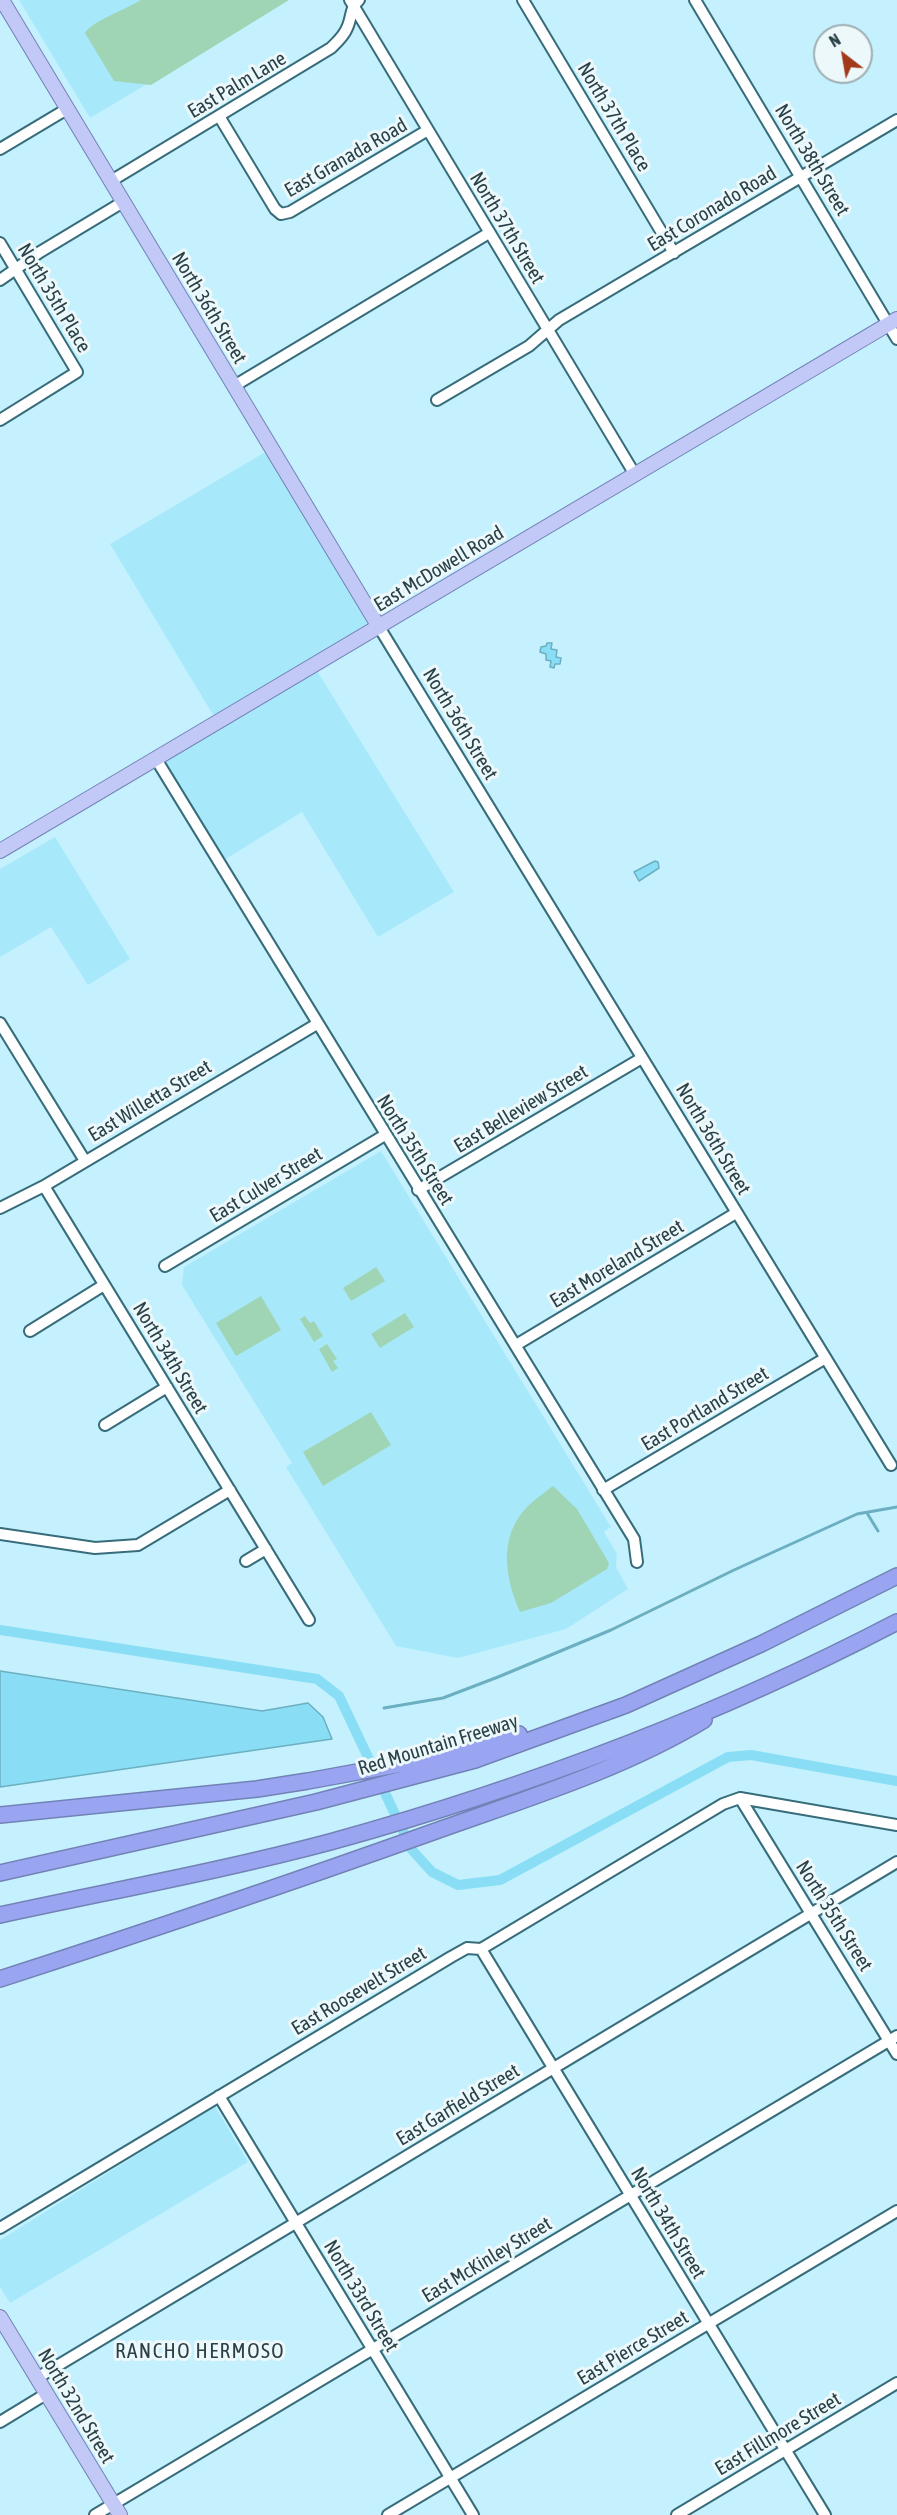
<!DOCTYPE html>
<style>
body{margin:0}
#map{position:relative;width:897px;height:2515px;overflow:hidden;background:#c5f1fe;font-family:"Asap Condensed",sans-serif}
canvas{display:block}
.north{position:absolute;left:813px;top:24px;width:60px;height:60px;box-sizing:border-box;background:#edf8fb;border:2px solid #9fafb3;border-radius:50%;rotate:329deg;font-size:16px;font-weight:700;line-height:24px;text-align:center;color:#2a4147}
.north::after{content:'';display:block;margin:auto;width:21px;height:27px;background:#a23a1a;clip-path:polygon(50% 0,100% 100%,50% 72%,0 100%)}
</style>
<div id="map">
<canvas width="897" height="2515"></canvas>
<div class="north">N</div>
</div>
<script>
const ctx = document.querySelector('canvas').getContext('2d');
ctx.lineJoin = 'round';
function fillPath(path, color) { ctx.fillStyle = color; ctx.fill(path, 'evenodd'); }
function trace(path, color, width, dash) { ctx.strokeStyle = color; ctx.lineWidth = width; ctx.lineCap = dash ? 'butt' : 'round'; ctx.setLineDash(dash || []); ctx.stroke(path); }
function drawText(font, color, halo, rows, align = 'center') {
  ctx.font = font + ' "Asap Condensed",sans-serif'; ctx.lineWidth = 6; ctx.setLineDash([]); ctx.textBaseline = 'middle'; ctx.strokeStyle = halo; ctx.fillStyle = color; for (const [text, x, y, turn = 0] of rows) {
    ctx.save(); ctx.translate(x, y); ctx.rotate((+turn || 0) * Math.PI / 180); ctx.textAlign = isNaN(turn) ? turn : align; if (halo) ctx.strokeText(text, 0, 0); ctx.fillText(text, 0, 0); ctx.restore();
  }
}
fillPath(new Path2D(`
 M 19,0 L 288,0 L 90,118 Z
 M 272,448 L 379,627 L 314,666 L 454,892 L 378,937 L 302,812 L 219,863 L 156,759 L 218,723 L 110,544 Z
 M 55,837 L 130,959 L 88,985 L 51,927 L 0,957 L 0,869 Z
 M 381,1151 L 611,1527 L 604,1532 L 617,1554 L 616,1567 L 628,1589 L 566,1629 L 458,1658 L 396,1646 L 286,1467 L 292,1463 L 182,1285 L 184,1267 Z
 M 215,2106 L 248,2162 L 10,2303 L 0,2287 L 0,2240 Z`), '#a7e9fb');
fillPath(new Path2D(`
 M 141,0 L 289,0 L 151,85 L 114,81 L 85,33 C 92,21 127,9 141,0 Z
 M 376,1267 L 385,1281 L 351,1301 L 343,1288 Z
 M 261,1296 L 281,1330 L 236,1356 L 216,1323 Z
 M 405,1313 L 414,1327 L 380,1348 L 371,1334 Z
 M 305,1316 L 310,1323 L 314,1321 L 323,1336 L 314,1342 L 300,1319 Z
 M 327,1344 L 337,1359 L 333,1361 L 338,1368 L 332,1372 L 319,1349 Z
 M 371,1412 L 391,1445 L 323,1486 L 303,1452 Z
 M 553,1486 L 577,1509 L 609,1563 L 607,1569 L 551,1603 L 520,1612 C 505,1578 498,1537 527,1507 C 535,1499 544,1493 553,1486 Z`), '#9fd5b4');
const water = new Path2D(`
 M 547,643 L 552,643 L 551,649 L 557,650 L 556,657 L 561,658 L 560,664 L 555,664 L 554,668 L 550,667 L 551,661 L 546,660 L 546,654 L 540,652 L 541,647 L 546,646 Z
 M 655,861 L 658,862 L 659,868 L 639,881 L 634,872 Z
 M 0,1671 L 262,1711 L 308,1703 L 323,1717 L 332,1739 L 0,1787 Z`);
fillPath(water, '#89def5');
trace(water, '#6cafc1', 1.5);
trace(new Path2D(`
 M 867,1513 L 878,1531
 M 384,1708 L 443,1698 L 498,1677 L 611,1630 L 734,1570 L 857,1514 L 897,1507`), '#6cafc1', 3);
trace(new Path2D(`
 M 0,1630 L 317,1679 L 339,1696 L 412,1850 L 432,1872 L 458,1885 L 500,1880 L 728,1757 L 751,1755 L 897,1781`), '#89def5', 10);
const minor = new Path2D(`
 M 350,0 L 634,473
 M 523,0 L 674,253
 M 695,0 L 897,339
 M 219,116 L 275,209 L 281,214 L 290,212 L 428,130
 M 0,149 L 67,109
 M 111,181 L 331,48 C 337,42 344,36 347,28 C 352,18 350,7 359,0
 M 0,243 L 77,372 L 0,420
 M 0,280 L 40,252 L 123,202
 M 234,386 L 489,233
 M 437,400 L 529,346 L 559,320 L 897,120
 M 379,627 L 891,1465
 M 156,759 L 634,1539 L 637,1562
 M 0,1023 L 85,1161
 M 44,1186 L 309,1620
 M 418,1190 L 642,1058
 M 0,1208 L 44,1186 L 317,1024
 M 165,1266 L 385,1135
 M 30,1331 L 104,1285
 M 516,1345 L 736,1213
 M 105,1425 L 167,1387
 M 603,1490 L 824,1359
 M 0,1534 L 95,1548 L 138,1545 L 230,1490
 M 246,1561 L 266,1549
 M 740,1798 L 897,2054
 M 481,1949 L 825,2515
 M 219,2096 L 473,2515
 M 0,2228 L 451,1957 L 467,1948 L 481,1949 L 723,1804 L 740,1798 L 897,1825
 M 37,2378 L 897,1862
 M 0,2422 L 46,2394
 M 95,2515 L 897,2036
 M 388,2515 L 897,2211
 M 677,2515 L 897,2383`);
const major = new Path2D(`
 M 2,0 L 379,627
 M 0,851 L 897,319
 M 0,2317 L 120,2515`);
const highway = new Path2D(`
 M 0,1815 L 257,1789 L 308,1781 L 423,1760 L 519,1734
 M 0,1873 L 316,1802 L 475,1760 L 626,1705 L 761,1644 L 897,1576
 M 0,1915 C 110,1891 221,1871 330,1842 C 526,1788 717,1716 897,1622
 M 0,1979 C 145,1932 290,1883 433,1832 C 525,1799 621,1770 704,1720`);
trace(minor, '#376c7a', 14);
trace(major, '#7382b6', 16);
trace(highway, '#7382b6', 18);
trace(minor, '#fff', 10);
trace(major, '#c2c9f7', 14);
trace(highway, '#9aa5f1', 15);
drawText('20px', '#2a4147', '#edf8fb', [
 ["East Palm Lane",237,85,-31],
 ["North 37th Place",614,117,59],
 ["East Granada Road",346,158,-30],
 ["North 38th Street",812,160,59],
 ["East Coronado Road",712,209,-31],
 ["North 37th Street",507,228,59],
 ["North 35th Place",54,298,59],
 ["North 36th Street",209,308,59],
 ["East McDowell Road",439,569,-31],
 ["North 36th Street",460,724,59],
 ["East Willetta Street",150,1101,-31],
 ["East Belleview Street",521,1109,-31],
 ["North 36th Street",713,1139,59],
 ["North 35th Street",415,1150,58],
 ["East Culver Street",266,1185,-31],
 ["East Moreland Street",617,1264,-31],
 ["North 34th Street",170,1358,59],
 ["East Portland Street",705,1409,-31],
 ["Red Mountain Freeway",438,1745,-17],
 ["North 35th Street",834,1916,58],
 ["East Roosevelt Street",359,1991,-31],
 ["East Garfield Street",458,2105,-31],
 ["North 34th Street",668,2223,59],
 ["East McKinley Street",487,2260,-31],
 ["North 33rd Street",361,2296,59],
 ["East Pierce Street",633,2348,-31],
 ["North 32nd Street",76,2406,59],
 ["East Fillmore Street",778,2434,-31]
]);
ctx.letterSpacing = '1.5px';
drawText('21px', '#2a4147', '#edf8fb', [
 ["RANCHO HERMOSO",200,2351]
]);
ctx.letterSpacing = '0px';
</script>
